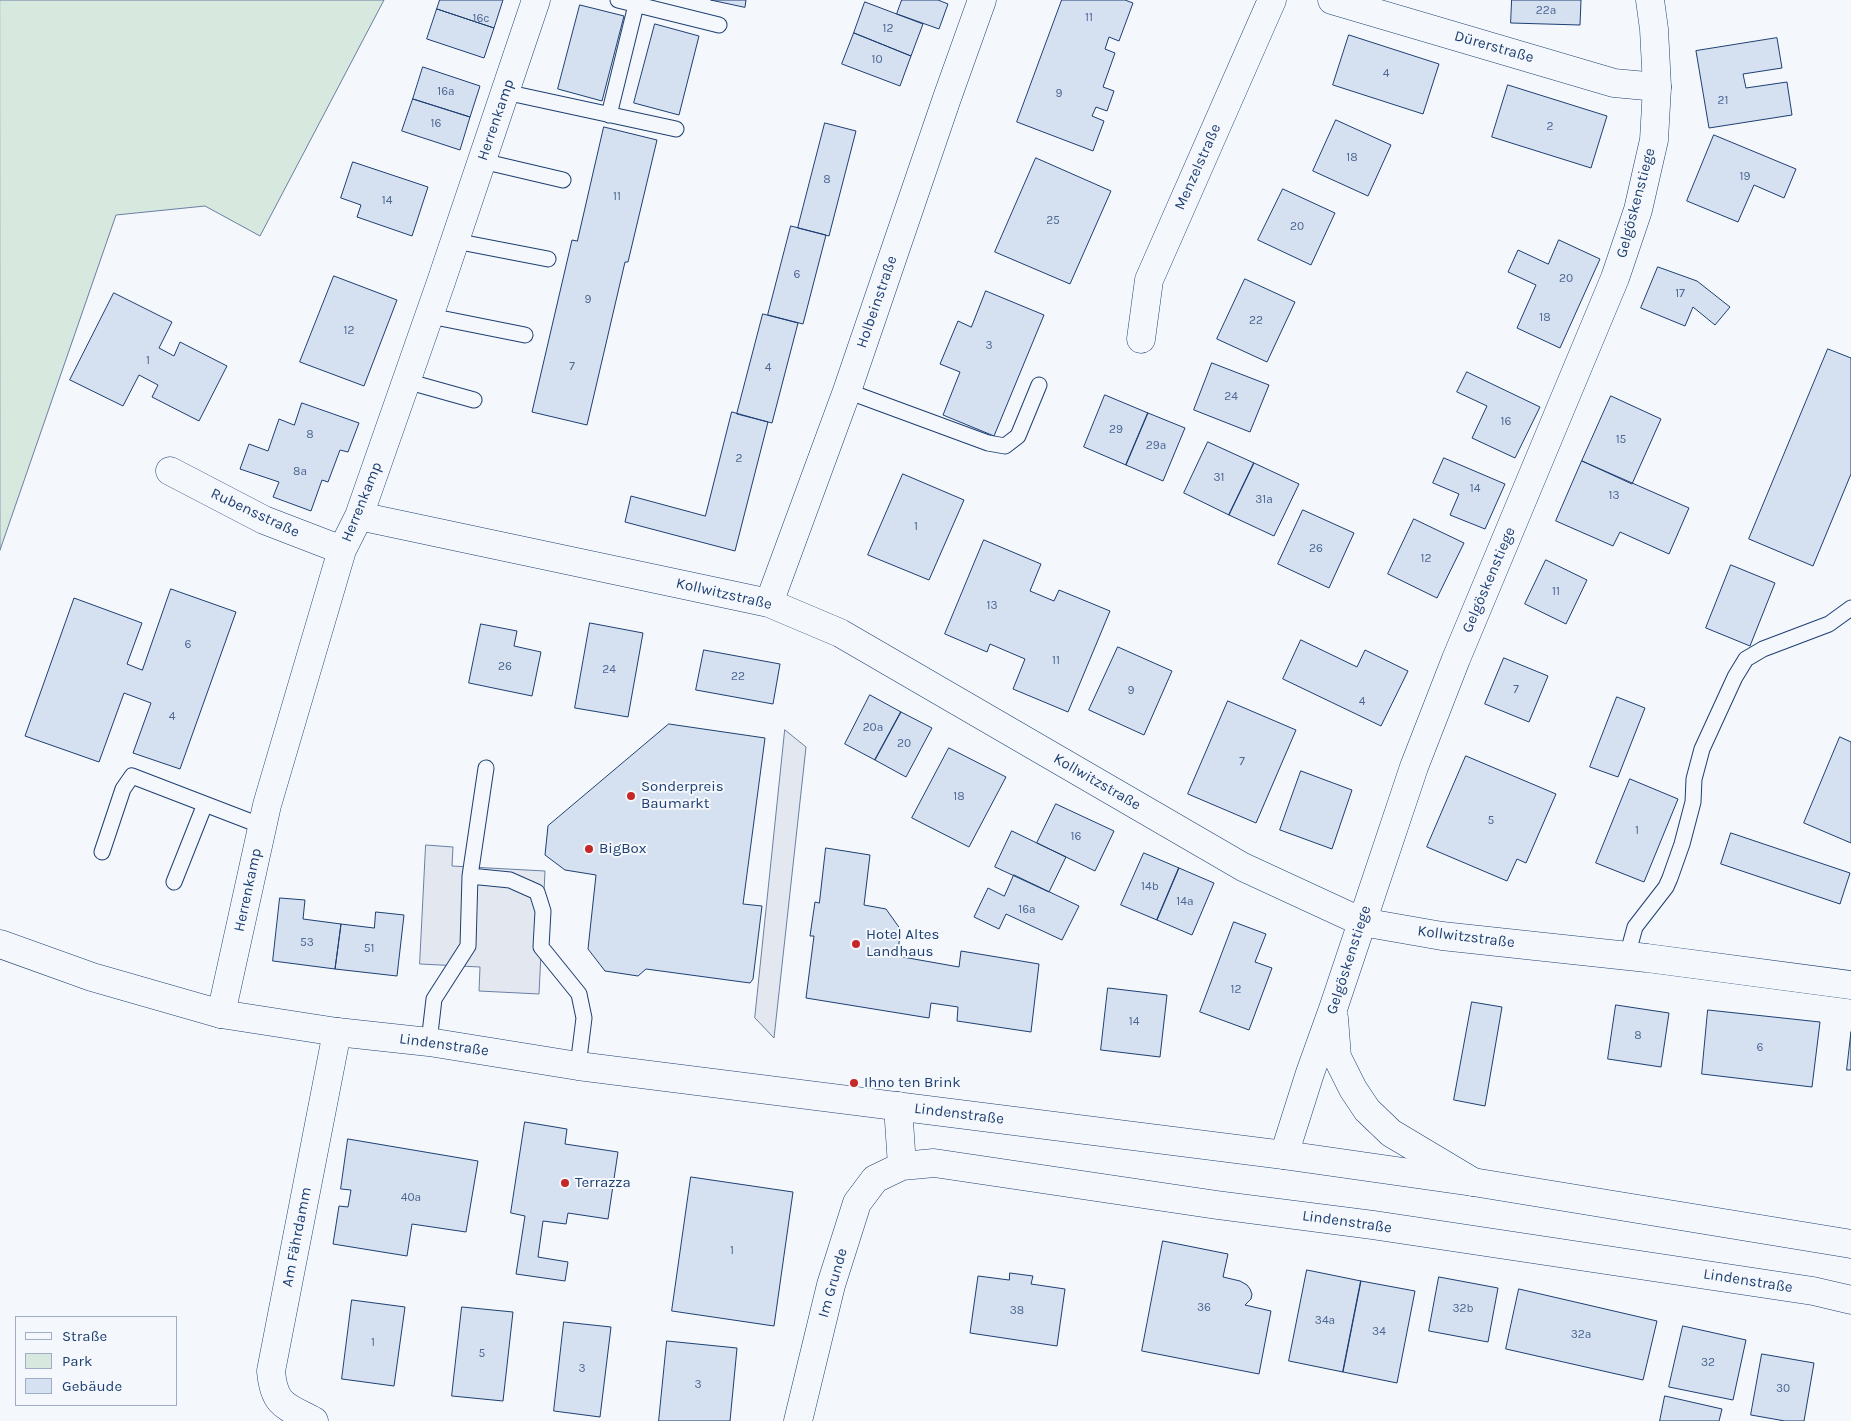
<!DOCTYPE html>
<meta charset="utf-8">
<style>
body{margin:0}
#map{position:relative;width:1851px;height:1421px;overflow:hidden;background:#f4f7fb;font-family:Karla,sans-serif}
canvas{display:block}
.legend{position:absolute;left:15px;top:1316px;width:162px;height:90px;box-sizing:border-box;background:#f4f7fb;border:1px solid #9eadc5;margin:0;padding:6px 9px;list-style:none;font-size:15px;color:#1d3f73}
.legend li{display:flex;align-items:center;gap:10px;height:25px}
.legend b{width:25px;border:1px solid #9eadc5}
</style>
<div id="map">
<canvas width="1851" height="1421"></canvas>
<ul class="legend">
<li><b style="height:6px;background:#f4f7fb"></b>Straße</li>
<li><b style="height:14px;background:#d7e8df"></b>Park</li>
<li><b style="height:14px;background:#d5e0f0"></b>Gebäude</li>
</ul>
</div>
<script>
const ctx = document.querySelector('canvas').getContext('2d');
ctx.lineJoin = 'round';
function fillPath(path, color) { ctx.fillStyle = color; ctx.fill(path, 'evenodd'); }
function trace(path, color, width, dash) { ctx.strokeStyle = color; ctx.lineWidth = width; ctx.lineCap = dash ? 'butt' : 'round'; ctx.setLineDash(dash || []); ctx.stroke(path); }
function drawText(font, color, halo, rows, align = 'center') {
  ctx.font = font + ' Karla,sans-serif'; ctx.lineWidth = 4; ctx.setLineDash([]); ctx.textBaseline = 'middle'; ctx.strokeStyle = halo; ctx.fillStyle = color; for (const [text, x, y, turn = 0] of rows) {
    ctx.save(); ctx.translate(x, y); ctx.rotate((+turn || 0) * Math.PI / 180); ctx.textAlign = isNaN(turn) ? turn : align; if (halo) ctx.strokeText(text, 0, 0); ctx.fillText(text, 0, 0); ctx.restore();
  }
}
const green = new Path2D(`
 M 0,0 L 384,0 L 260,236 L 205,206 L 116,215 L 0,550 Z`);
fillPath(green, '#d7e8df');
trace(green, '#687fa3', 1);
const parking = new Path2D(`
 M 785,730 L 806,747 L 774,1038 L 755,1018 Z
 M 426,845 L 453,847 L 452,866 L 545,871 L 539,994 L 479,991 L 480,967 L 420,964 Z`);
fillPath(parking, '#e3e8f0');
trace(parking, '#687fa3', 1);
const building = new Path2D(`
 M 440,0 L 503,0 L 494,28 L 437,9 Z
 M 711,0 L 746,0 L 745,7 Z
 M 902,0 L 938,0 L 948,4 L 939,29 L 897,14 Z
 M 1062,0 L 1125,0 L 1133,3 L 1119,41 L 1109,37 L 1105,49 L 1115,53 L 1103,87 L 1114,91 L 1107,111 L 1096,107 L 1092,116 L 1104,121 L 1093,151 L 1017,122 Z
 M 1512,0 L 1581,0 L 1580,25 L 1511,23 Z
 M 865,2 L 923,24 L 911,56 L 854,33 Z
 M 580,5 L 624,16 L 602,101 L 558,89 Z
 M 437,9 L 494,28 L 484,58 L 427,39 Z
 M 655,24 L 699,36 L 679,115 L 634,103 Z
 M 854,33 L 911,56 L 900,86 L 842,64 Z
 M 1349,35 L 1439,64 L 1423,114 L 1333,85 Z
 M 1777,38 L 1782,68 L 1743,74 L 1746,88 L 1787,82 L 1792,115 L 1709,128 L 1696,51 Z
 M 423,67 L 480,86 L 470,117 L 413,99 Z
 M 1508,85 L 1607,116 L 1591,168 L 1492,137 Z
 M 413,99 L 470,117 L 460,150 L 402,131 Z
 M 1336,120 L 1391,145 L 1368,196 L 1313,171 Z
 M 825,123 L 856,131 L 829,236 L 798,228 Z
 M 604,127 L 657,140 L 628,262 L 625,262 L 587,425 L 532,412 L 572,240 L 577,241 Z
 M 1714,135 L 1796,169 L 1784,198 L 1754,185 L 1738,222 L 1687,201 Z
 M 1036,158 L 1111,191 L 1070,284 L 995,252 Z
 M 353,162 L 428,187 L 412,236 L 357,217 L 361,205 L 341,198 Z
 M 1283,189 L 1335,213 L 1311,265 L 1258,240 Z
 M 791,226 L 826,235 L 803,324 L 768,315 Z
 M 1559,240 L 1600,259 L 1560,348 L 1517,328 L 1536,285 L 1508,272 L 1518,250 L 1548,264 Z
 M 1658,267 L 1697,281 L 1730,307 L 1715,325 L 1693,307 L 1685,326 L 1641,308 Z
 M 334,276 L 397,300 L 364,386 L 300,362 Z
 M 1245,279 L 1295,302 L 1267,362 L 1217,339 Z
 M 986,291 L 1044,315 L 994,436 L 943,415 L 960,372 L 940,364 L 958,321 L 971,327 Z
 M 114,293 L 172,322 L 159,348 L 174,356 L 180,342 L 227,366 L 199,421 L 152,397 L 158,385 L 139,375 L 123,406 L 70,380 Z
 M 763,314 L 798,323 L 772,423 L 737,414 Z
 M 1828,349 L 1851,358 L 1851,474 L 1813,566 L 1749,539 Z
 M 1212,363 L 1269,385 L 1250,432 L 1194,410 Z
 M 1467,372 L 1540,407 L 1515,458 L 1472,438 L 1487,406 L 1457,392 Z
 M 1105,395 L 1148,413 L 1126,465 L 1084,447 Z
 M 1611,396 L 1661,419 L 1632,484 L 1582,461 Z
 M 302,403 L 359,423 L 348,452 L 340,450 L 328,482 L 322,480 L 311,511 L 273,497 L 279,482 L 240,469 L 249,444 L 268,451 L 279,419 L 294,425 Z
 M 732,412 L 768,422 L 735,551 L 625,522 L 631,496 L 705,516 Z
 M 1148,413 L 1185,428 L 1163,481 L 1126,465 Z
 M 1208,442 L 1254,463 L 1229,515 L 1184,493 Z
 M 1444,458 L 1505,484 L 1485,529 L 1450,515 L 1459,494 L 1433,483 Z
 M 1582,461 L 1689,508 L 1669,554 L 1620,532 L 1613,546 L 1556,521 Z
 M 1254,463 L 1299,484 L 1274,536 L 1229,515 Z
 M 903,474 L 964,500 L 929,580 L 868,555 Z
 M 1303,510 L 1354,533 L 1329,588 L 1278,564 Z
 M 1414,519 L 1464,543 L 1437,598 L 1388,574 Z
 M 984,540 L 1041,564 L 1030,591 L 1054,601 L 1059,590 L 1110,611 L 1068,712 L 1013,689 L 1025,659 L 990,644 L 987,652 L 945,634 Z
 M 1546,560 L 1587,580 L 1566,624 L 1525,604 Z
 M 1731,565 L 1775,583 L 1750,646 L 1706,628 Z
 M 171,589 L 236,612 L 180,769 L 133,753 L 151,703 L 124,693 L 99,762 L 25,736 L 74,598 L 142,623 L 127,664 L 142,670 Z
 M 590,623 L 643,633 L 628,717 L 575,708 Z
 M 481,624 L 517,631 L 514,646 L 541,652 L 532,696 L 469,683 Z
 M 1301,640 L 1357,667 L 1365,650 L 1408,671 L 1381,726 L 1283,679 Z
 M 1118,647 L 1172,671 L 1144,735 L 1089,710 Z
 M 704,650 L 780,664 L 773,704 L 696,690 Z
 M 1504,658 L 1548,676 L 1529,722 L 1485,704 Z
 M 870,695 L 901,712 L 875,760 L 845,744 Z
 M 1617,697 L 1645,708 L 1618,777 L 1590,767 Z
 M 1228,701 L 1296,730 L 1256,823 L 1188,794 Z
 M 901,712 L 932,728 L 906,777 L 875,760 Z
 M 669,724 L 765,738 L 743,904 L 762,906 L 753,979 L 750,983 L 646,969 L 638,976 L 605,971 L 588,949 L 596,875 L 565,870 L 545,855 L 548,826 Z
 M 1840,737 L 1851,742 L 1851,843 L 1804,823 Z
 M 949,748 L 1006,777 L 969,847 L 912,818 Z
 M 1466,756 L 1556,794 L 1526,863 L 1517,859 L 1507,881 L 1427,847 Z
 M 1301,771 L 1352,790 L 1332,849 L 1280,830 Z
 M 1630,779 L 1678,799 L 1644,882 L 1596,863 Z
 M 1056,804 L 1114,831 L 1095,871 L 1037,843 Z
 M 1012,831 L 1066,857 L 1049,892 L 995,867 Z
 M 1731,833 L 1850,873 L 1840,904 L 1721,864 Z
 M 826,848 L 870,855 L 864,905 L 886,909 L 901,930 L 897,956 L 959,967 L 961,951 L 1039,964 L 1031,1032 L 957,1021 L 958,1007 L 931,1003 L 929,1018 L 806,998 L 814,936 L 810,936 L 815,902 L 819,903 Z
 M 1144,853 L 1179,868 L 1157,920 L 1121,905 Z
 M 1179,868 L 1214,883 L 1192,935 L 1157,920 Z
 M 1014,875 L 1079,906 L 1062,940 L 1006,914 L 999,929 L 974,917 L 988,888 L 1004,896 Z
 M 280,898 L 305,900 L 303,919 L 341,924 L 335,969 L 273,961 Z
 M 376,912 L 404,915 L 397,976 L 335,969 L 341,924 L 374,928 Z
 M 1234,922 L 1266,934 L 1255,962 L 1272,968 L 1249,1030 L 1200,1012 Z
 M 1108,988 L 1167,995 L 1160,1057 L 1101,1050 Z
 M 1472,1002 L 1502,1007 L 1485,1106 L 1454,1100 Z
 M 1616,1005 L 1669,1013 L 1661,1067 L 1608,1059 Z
 M 1708,1010 L 1820,1022 L 1812,1087 L 1702,1074 Z
 M 1851,1032 L 1851,1070 L 1847,1070 Z
 M 525,1122 L 567,1129 L 565,1144 L 618,1152 L 608,1219 L 568,1213 L 566,1224 L 543,1221 L 538,1257 L 568,1262 L 565,1281 L 516,1274 L 525,1216 L 511,1213 Z
 M 348,1139 L 478,1161 L 466,1232 L 412,1224 L 407,1256 L 333,1244 L 339,1206 L 348,1207 L 351,1190 L 341,1189 Z
 M 691,1177 L 793,1192 L 774,1326 L 672,1311 Z
 M 1163,1241 L 1228,1254 L 1223,1277 L 1240,1281 L 1247,1285 L 1250,1289 L 1252,1294 L 1251,1299 L 1245,1305 L 1271,1311 L 1259,1374 L 1142,1351 Z
 M 1307,1270 L 1361,1281 L 1343,1372 L 1289,1361 Z
 M 1010,1273 L 1033,1276 L 1031,1284 L 1065,1289 L 1057,1346 L 970,1333 L 978,1276 L 1009,1280 Z
 M 1439,1277 L 1498,1288 L 1488,1342 L 1429,1331 Z
 M 1361,1281 L 1415,1291 L 1397,1383 L 1343,1372 Z
 M 1519,1289 L 1657,1321 L 1643,1380 L 1506,1349 Z
 M 352,1300 L 405,1307 L 394,1386 L 342,1379 Z
 M 462,1307 L 513,1312 L 503,1401 L 452,1396 Z
 M 564,1322 L 611,1327 L 600,1417 L 554,1411 Z
 M 1683,1326 L 1746,1340 L 1733,1400 L 1669,1387 Z
 M 667,1341 L 737,1348 L 730,1421 L 659,1421 Z
 M 1762,1354 L 1814,1363 L 1804,1421 L 1785,1421 L 1751,1415 Z
 M 1665,1396 L 1722,1409 L 1719,1421 L 1660,1421 Z`);
fillPath(building, '#d5e0f0');
trace(building, '#1d3f73', 1);
const service = new Path2D(`
 M 618,0 L 719,25
 M 505,92 L 676,129
 M 609,115 L 636,5
 M 482,161 L 563,180
 M 455,241 L 548,259
 M 430,316 L 525,335
 M 406,381 L 474,400
 M 847,391 L 988,443 L 1005,446 L 1018,436 L 1039,385
 M 102,852 L 123,789 L 132,776 L 262,826
 M 470,876 L 510,880 L 537,892 L 543,911 L 541,947 L 579,994 L 584,1018 L 578,1066
 M 174,882 L 205,804
 M 1627,956 L 1635,927 L 1666,887 L 1670,878 L 1682,844 L 1693,802 L 1694,779 L 1702,749 L 1735,677 L 1746,659 L 1763,649 L 1829,624 L 1851,608
 M 429,1042 L 434,999 L 468,946 L 470,876 L 486,768`);
const minor = new Path2D(`
 M 1332,0 L 1614,83 L 1657,87
 M 1141,339 L 1149,280 L 1272,0
 M 170,471 L 264,520 L 342,550
 M 359,516 L 769,603 L 840,633 L 1243,867 L 1362,922 L 1442,936 L 1647,958 L 1851,985
 M 769,603 L 847,391 L 947,98 L 982,0
 M 221,1014 L 267,805 L 342,550 L 359,516 L 441,282 L 536,0
 M 898,1106 L 902,1166 L 934,1163 L 1217,1205 L 1373,1225 L 1813,1291 L 1851,1300
 M 314,1421 C 286,1406 274,1406 271,1371 L 337,1032
 M 798,1421 L 831,1285 L 857,1203 L 875,1179 L 902,1166`);
const tertiary = new Path2D(`
 M 1334,1018 L 1337,1057 L 1353,1089 L 1367,1110 L 1391,1133 L 1473,1182
 M 1284,1155 L 1310,1073 L 1333,1009 L 1414,767 L 1456,659 L 1615,278 L 1638,210 L 1654,140 L 1657,87 L 1654,29 L 1650,0`);
const secondary = new Path2D(`
 M 0,944 L 92,977 L 221,1014 L 337,1032 L 429,1042 L 578,1066 L 1284,1155 L 1473,1182 L 1851,1244`);
trace(service, '#1d3f73', 17);
trace(minor, '#1d3f73', 29);
trace(tertiary, '#1d3f73', 29);
trace(secondary, '#1d3f73', 29);
trace(service, '#f4f7fb', 15);
trace(minor, '#f4f7fb', 28);
trace(tertiary, '#f4f7fb', 28);
trace(secondary, '#f4f7fb', 28);
for (const [x, y, r, color] of [
 [631,796,5,"#c62828"],
 [589,849,5,"#c62828"],
 [856,944,5,"#c62828"],
 [854,1083,5,"#c62828"],
 [565,1183,5,"#c62828"]
]) { const dot = new Path2D(); dot.arc(x, y, r, 0, 2 * Math.PI); ctx.fillStyle = color; ctx.fill(dot); trace(dot, '#f4f7fb', 2); }
drawText('12px', '#4b6792', null, [
 ["22a",1546,11],
 ["11",1089,18],
 ["16c",481,19],
 ["12",888,29],
 ["10",877,60],
 ["4",1386,74],
 ["16a",446,92],
 ["9",1059,94],
 ["21",1723,101],
 ["16",436,124],
 ["2",1550,127],
 ["18",1352,158],
 ["19",1745,177],
 ["8",827,180],
 ["11",617,197],
 ["14",387,201],
 ["25",1053,221],
 ["20",1297,227],
 ["6",797,275],
 ["20",1566,279],
 ["17",1680,294],
 ["9",588,300],
 ["18",1545,318],
 ["22",1256,321],
 ["12",349,331],
 ["3",989,346],
 ["1",148,361],
 ["7",572,367],
 ["4",768,368],
 ["24",1231,397],
 ["16",1506,422],
 ["29",1116,430],
 ["8",310,435],
 ["15",1621,440],
 ["29a",1156,446],
 ["2",739,459],
 ["8a",300,472],
 ["31",1219,478],
 ["14",1475,489],
 ["13",1614,496],
 ["31a",1264,500],
 ["1",916,527],
 ["26",1316,549],
 ["12",1426,559],
 ["11",1556,592],
 ["13",992,606],
 ["6",188,645],
 ["11",1056,661],
 ["26",505,667],
 ["24",609,670],
 ["22",738,677],
 ["7",1516,690],
 ["9",1131,691],
 ["4",1362,702],
 ["4",172,717],
 ["20a",873,728],
 ["20",904,744],
 ["7",1242,762],
 ["18",959,797],
 ["5",1491,821],
 ["1",1637,831],
 ["16",1076,837],
 ["14b",1150,887],
 ["14a",1185,902],
 ["16a",1027,910],
 ["53",307,943],
 ["51",369,949],
 ["12",1236,990],
 ["14",1134,1022],
 ["8",1638,1036],
 ["6",1760,1048],
 ["40a",411,1198],
 ["1",732,1251],
 ["36",1204,1308],
 ["32b",1463,1309],
 ["38",1017,1311],
 ["34a",1325,1321],
 ["34",1379,1332],
 ["32a",1581,1335],
 ["1",373,1343],
 ["5",482,1354],
 ["32",1708,1363],
 ["3",582,1369],
 ["3",698,1385],
 ["30",1783,1389]
]);
drawText('15px', '#1d3f73', '#f4f7fb', [
 ["Dürerstraße",1494,47,16],
 ["Herrenkamp",496,120,-71],
 ["Menzelstraße",1198,167,-66],
 ["Gelgöskenstiege",1636,203,-75],
 ["Holbeinstraße",877,302,-71],
 ["Herrenkamp",362,502,-68],
 ["Rubensstraße",255,513,25],
 ["Gelgöskenstiege",1489,580,-67],
 ["Kollwitzstraße",724,594,13],
 ["Kollwitzstraße",1097,782,30],
 ["Herrenkamp",248,890,-78],
 ["Kollwitzstraße",1466,937,7],
 ["Gelgöskenstiege",1349,960,-72],
 ["Lindenstraße",444,1045,8],
 ["Lindenstraße",959,1114,7],
 ["Lindenstraße",1347,1222,8],
 ["Am Fährdamm",297,1237,-79],
 ["Lindenstraße",1748,1281,9],
 ["Im Grunde",833,1283,-74]
]);
drawText('15px', '#1d3f73', '#f4f7fb', [
 ["Sonderpreis",641,787],
 ["Baumarkt",641,804],
 ["BigBox",599,849],
 ["Hotel Altes",866,935],
 ["Landhaus",866,952],
 ["Ihno ten Brink",864,1083],
 ["Terrazza",575,1183]
], 'left');
</script>
